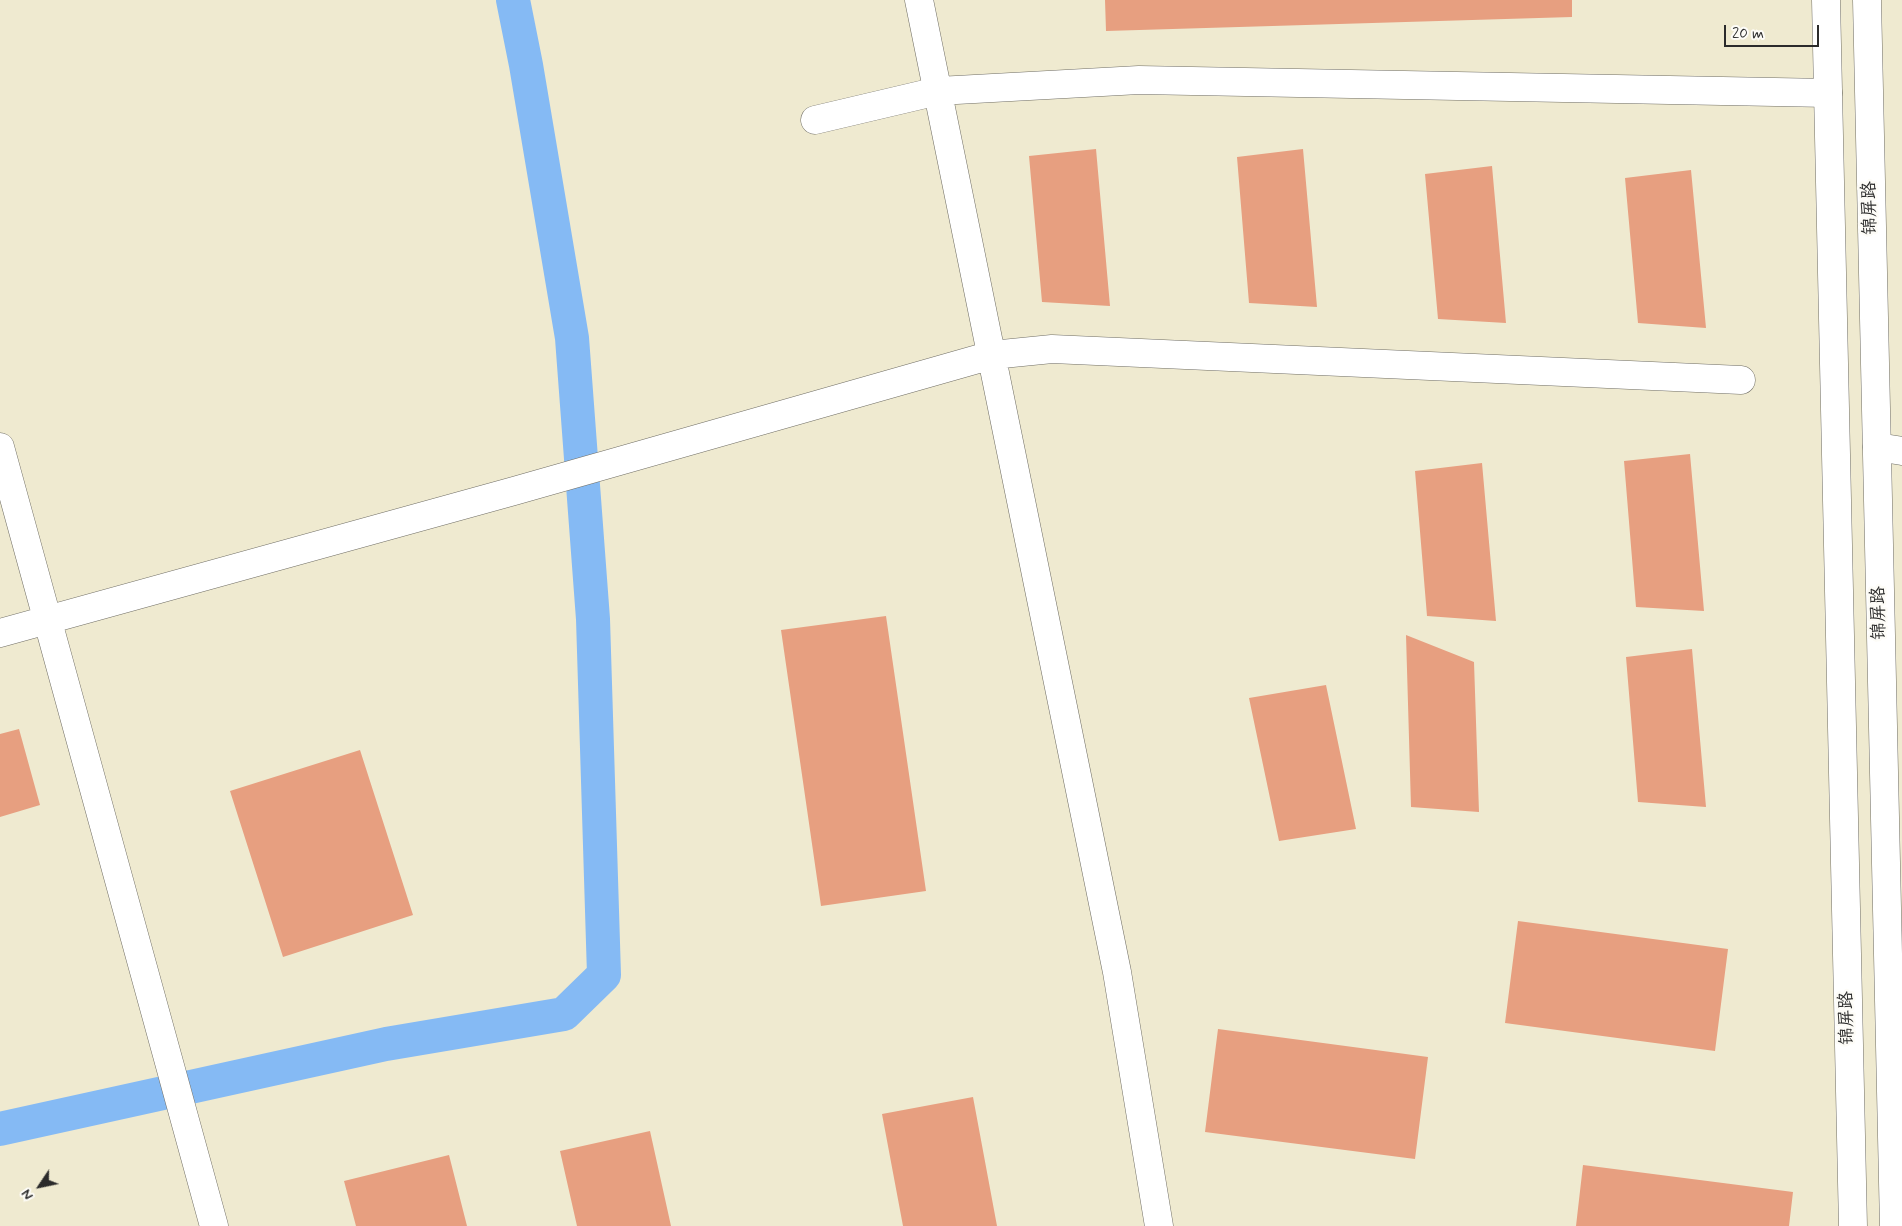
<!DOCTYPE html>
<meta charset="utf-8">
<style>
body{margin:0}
#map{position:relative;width:1902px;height:1226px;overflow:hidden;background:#efead0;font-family:Mynerve,sans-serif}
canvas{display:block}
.north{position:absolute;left:15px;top:1161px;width:50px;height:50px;-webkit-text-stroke:4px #fdfcf7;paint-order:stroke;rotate:236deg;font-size:14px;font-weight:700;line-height:20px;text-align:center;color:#2b2b2b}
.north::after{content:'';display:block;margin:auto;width:18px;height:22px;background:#2b2b2b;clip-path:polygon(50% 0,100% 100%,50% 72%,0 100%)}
.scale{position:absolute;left:1724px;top:25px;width:95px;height:22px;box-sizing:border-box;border:2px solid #2b2b2b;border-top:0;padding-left:6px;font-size:15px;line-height:18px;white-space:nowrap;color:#2b2b2b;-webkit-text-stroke:4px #fdfcf7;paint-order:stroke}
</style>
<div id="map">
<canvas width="1902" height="1226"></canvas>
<div class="north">N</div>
<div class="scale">20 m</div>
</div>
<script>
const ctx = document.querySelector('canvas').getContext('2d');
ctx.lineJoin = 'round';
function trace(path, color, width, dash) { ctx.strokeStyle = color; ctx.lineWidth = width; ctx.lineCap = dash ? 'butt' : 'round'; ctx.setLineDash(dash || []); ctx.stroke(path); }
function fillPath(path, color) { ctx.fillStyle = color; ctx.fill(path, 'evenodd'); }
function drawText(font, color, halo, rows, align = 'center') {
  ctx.font = font + ' Mynerve,"LXGW WenKai TC",sans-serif'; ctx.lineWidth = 5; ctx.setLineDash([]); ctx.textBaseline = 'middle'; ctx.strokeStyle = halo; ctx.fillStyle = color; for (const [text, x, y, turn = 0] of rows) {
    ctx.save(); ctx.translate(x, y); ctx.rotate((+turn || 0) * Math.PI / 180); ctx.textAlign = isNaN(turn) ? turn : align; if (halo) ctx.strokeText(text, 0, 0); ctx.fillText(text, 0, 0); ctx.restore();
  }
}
trace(new Path2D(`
 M 0,1129 L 386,1044 L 564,1014 L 604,975 L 593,619 L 572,338 L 526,65 L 513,0`), '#85baf4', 34);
fillPath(new Path2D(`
 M 1105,0 L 1572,0 L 1572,17 L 1106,31 Z
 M 1096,149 L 1110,306 L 1042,302 L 1029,156 Z
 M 1303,149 L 1317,307 L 1249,303 L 1237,157 Z
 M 1492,166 L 1506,323 L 1438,319 L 1425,174 Z
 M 1691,170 L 1706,328 L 1638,323 L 1625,178 Z
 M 1690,454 L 1704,611 L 1636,607 L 1624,461 Z
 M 1482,463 L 1496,621 L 1427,616 L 1415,471 Z
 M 886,616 L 926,891 L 821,906 L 781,630 Z
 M 1406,635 L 1474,662 L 1479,812 L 1411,807 Z
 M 1692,649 L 1706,807 L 1638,802 L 1626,657 Z
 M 1326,685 L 1356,829 L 1279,841 L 1249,698 Z
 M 19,729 L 40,805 L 0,817 L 0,734 Z
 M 360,750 L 413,915 L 283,957 L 230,791 Z
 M 1518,921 L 1728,949 L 1715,1051 L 1505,1023 Z
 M 1218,1029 L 1428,1057 L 1415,1159 L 1205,1132 Z
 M 973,1097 L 997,1226 L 903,1226 L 882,1114 Z
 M 650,1131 L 671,1226 L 577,1226 L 560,1151 Z
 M 449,1155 L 467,1226 L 356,1226 L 344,1181 Z
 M 1583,1165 L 1793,1192 L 1789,1226 L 1576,1226 Z`), '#e79f80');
const minor = new Path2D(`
 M 919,0 L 1117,972 L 1159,1226
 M 815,120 L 938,91 L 1139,80 L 1828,93
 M 0,447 L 214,1226
 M 1877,447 L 1902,451
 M 0,633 L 514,491 L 992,355 L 1052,349 L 1741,380`);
const tertiary = new Path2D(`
 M 1826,0 L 1853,1226
 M 1867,0 L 1894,1226`);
trace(minor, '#706e65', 29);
trace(tertiary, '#706e65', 29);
trace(minor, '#fff', 28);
trace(tertiary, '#fff', 28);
drawText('18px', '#2b2b2b', '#fdfcf7', [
 ["锦屏路",1871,208,-91],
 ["锦屏路",1880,613,-91],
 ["锦屏路",1848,1018,-91]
]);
</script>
